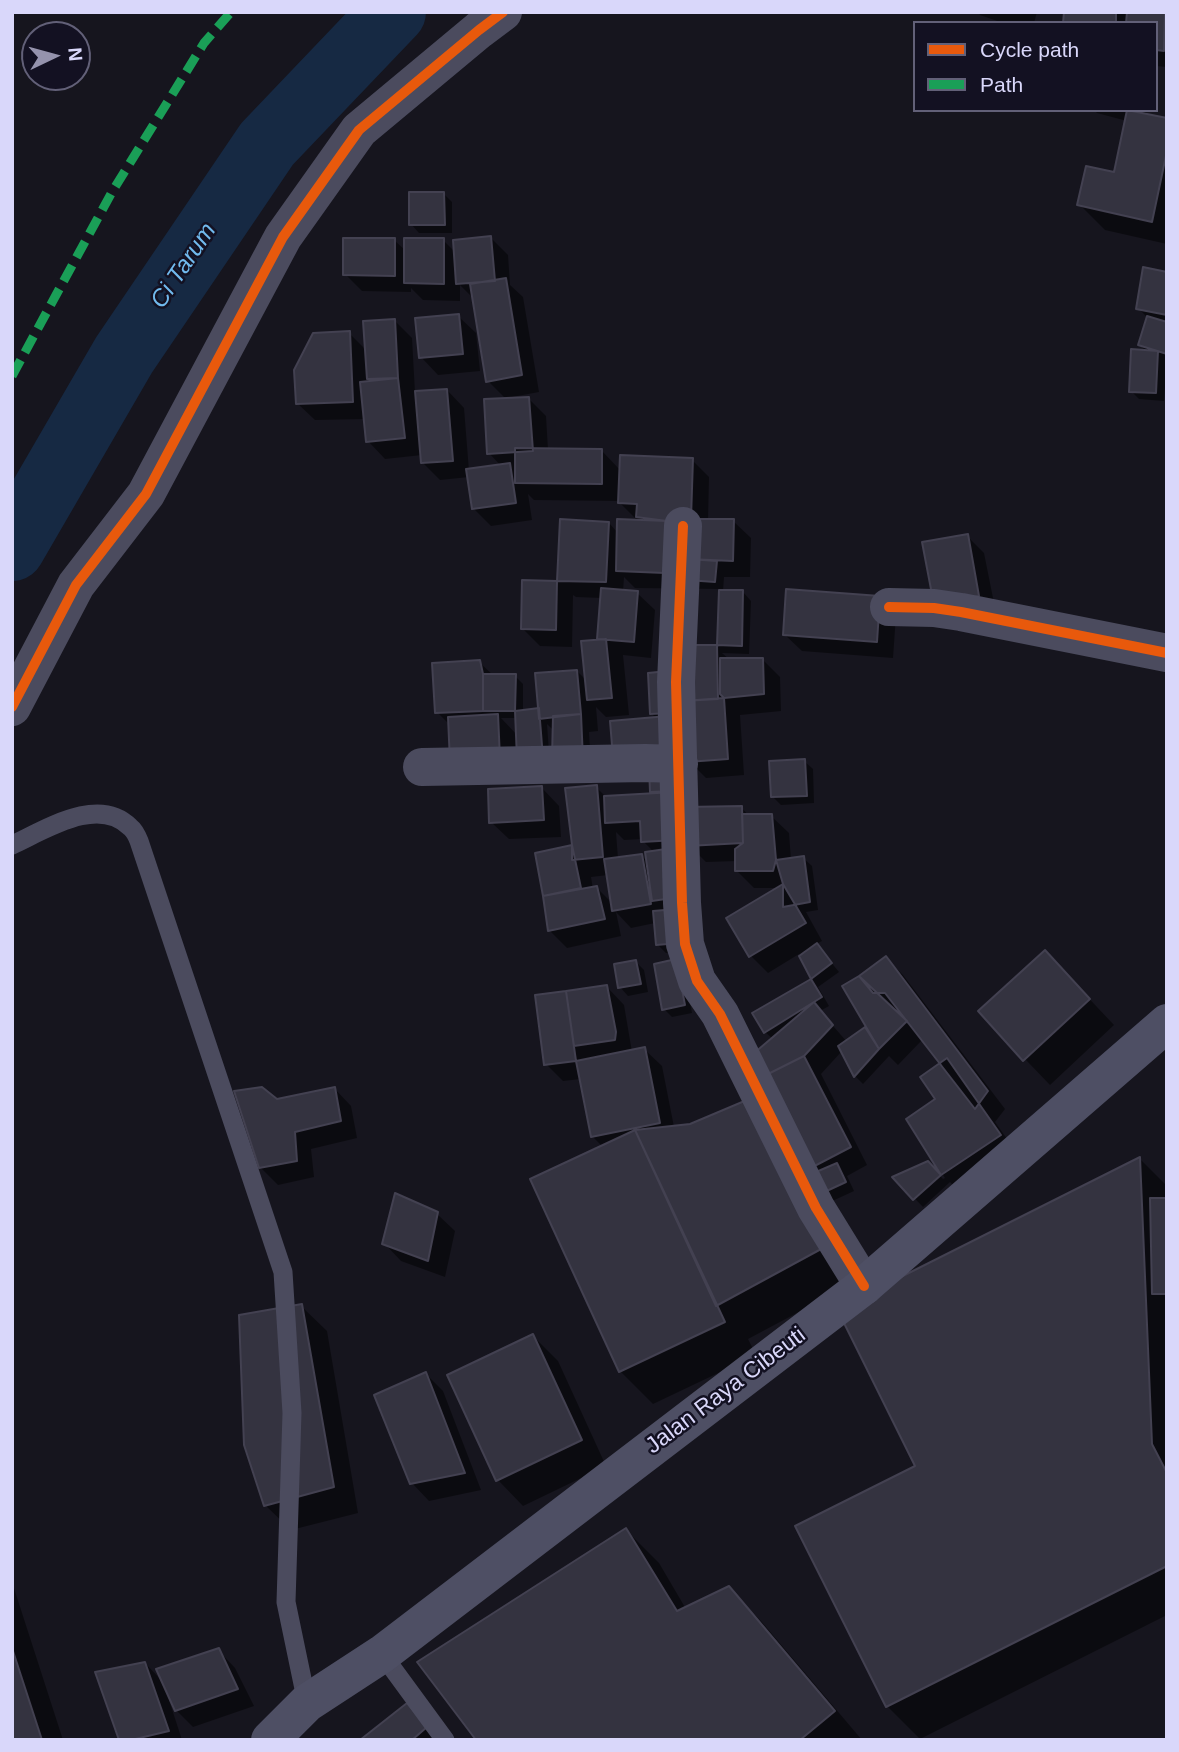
<!DOCTYPE html>
<style>
body{margin:0}
#map{position:relative;width:1179px;height:1752px;overflow:hidden;background:#16151e;font-family:Arial,sans-serif}
canvas{display:block}
.frame{position:absolute;inset:0;border:14px solid #d9d7fa;pointer-events:none}
.legend{position:absolute;left:913px;top:21px;width:245px;height:91px;box-sizing:border-box;background:#131122;border:2px solid #626078;margin:0;padding:9px 12px;list-style:none;font-size:21px;color:#d9d7fa}
.legend li{display:flex;align-items:center;gap:14px;height:35px}
.legend b{width:35px;border:2px solid #626078}
.north{position:absolute;left:21px;top:21px;width:70px;height:70px;box-sizing:border-box;background:#131122;border:2px solid #626078;border-radius:50%;rotate:85deg;font-size:19px;font-weight:700;line-height:28px;text-align:center;color:#d9d7fa}
.north::after{content:'';display:block;margin:auto;width:24px;height:32px;background:#9593ad;clip-path:polygon(50% 0,100% 100%,50% 72%,0 100%)}
</style>
<div id="map">
<canvas width="1179" height="1752"></canvas>
<div class="frame"></div>
<ul class="legend">
<li><b style="height:9px;background:#e8590c"></b>Cycle path</li>
<li><b style="height:9px;background:#1a9f57"></b>Path</li>
</ul>
<div class="north">N</div>
</div>
<script>
const ctx = document.querySelector('canvas').getContext('2d');
ctx.lineJoin = 'round';
function fillPath(path, color) { ctx.fillStyle = color; ctx.fill(path, 'evenodd'); }
function trace(path, color, width, dash) { ctx.strokeStyle = color; ctx.lineWidth = width; ctx.lineCap = dash ? 'butt' : 'round'; ctx.setLineDash(dash || []); ctx.stroke(path); }
function drawText(font, color, halo, rows, align = 'center') {
  ctx.font = font + ' Arial,sans-serif'; ctx.lineWidth = 5; ctx.setLineDash([]); ctx.textBaseline = 'middle'; ctx.strokeStyle = halo; ctx.fillStyle = color; for (const [text, x, y, turn = 0] of rows) {
    ctx.save(); ctx.translate(x, y); ctx.rotate((+turn || 0) * Math.PI / 180); ctx.textAlign = isNaN(turn) ? turn : align; if (halo) ctx.strokeText(text, 0, 0); ctx.fillText(text, 0, 0); ctx.restore();
  }
}
fillPath(new Path2D(`
 M 978,12 L 1037,12 L 1034,23 L 1003,23 L 980,15 Z
 M 1066,12 L 1167,12 L 1167,67 L 1156,66 L 1156,23 L 1065,23 Z
 M 1094,110 L 1147,110 L 1146,115 L 1167,120 L 1167,244 L 1105,230 L 1079,204 L 1115,174 L 1127,121 L 1097,113 Z
 M 443,193 L 452,202 L 452,233 L 419,233 L 411,224 Z
 M 491,238 L 508,255 L 510,285 L 523,297 L 539,392 L 512,397 L 512,399 L 528,398 L 546,416 L 548,450 L 602,451 L 621,471 L 692,460 L 709,477 L 708,521 L 733,521 L 751,538 L 750,577 L 724,577 L 723,591 L 743,592 L 751,601 L 749,654 L 722,653 L 730,660 L 763,660 L 780,677 L 781,711 L 740,715 L 744,775 L 706,778 L 686,758 L 690,809 L 741,807 L 749,816 L 771,816 L 789,833 L 791,860 L 803,858 L 812,866 L 818,910 L 806,912 L 822,941 L 816,944 L 839,972 L 818,987 L 829,1006 L 820,1011 L 847,1042 L 865,1029 L 872,1036 L 844,987 L 886,958 L 903,975 L 1005,1109 L 995,1122 L 1017,1153 L 959,1191 L 950,1182 L 923,1207 L 895,1178 L 928,1163 L 943,1179 L 945,1178 L 908,1120 L 938,1099 L 942,1064 L 923,1039 L 898,1065 L 889,1056 L 863,1084 L 855,1076 L 842,1051 L 821,1074 L 867,1165 L 847,1176 L 854,1191 L 828,1203 L 855,1282 L 748,1339 L 756,1355 L 653,1404 L 620,1371 L 603,1147 L 592,1136 L 581,1079 L 563,1081 L 546,1064 L 537,996 L 607,987 L 624,1005 L 632,1052 L 644,1049 L 662,1066 L 674,1127 L 690,1125 L 753,1100 L 773,1039 L 765,1032 L 755,1014 L 813,979 L 799,954 L 768,973 L 751,956 L 729,918 L 780,888 L 754,888 L 737,871 L 737,861 L 706,862 L 694,850 L 688,951 L 666,953 L 657,944 L 655,923 L 631,928 L 616,912 L 621,936 L 567,948 L 550,931 L 537,854 L 574,847 L 596,787 L 606,797 L 655,795 L 651,791 L 657,719 L 652,714 L 668,673 L 682,647 L 719,647 L 721,589 L 635,588 L 624,577 L 623,592 L 637,593 L 655,610 L 651,658 L 623,655 L 629,715 L 606,717 L 596,707 L 598,731 L 589,732 L 591,767 L 547,724 L 550,766 L 528,767 L 450,725 L 437,712 L 479,662 L 494,676 L 515,676 L 523,684 L 523,712 L 540,709 L 577,671 L 587,681 L 598,641 L 602,598 L 576,597 L 573,595 L 572,647 L 540,646 L 523,629 L 556,582 L 558,585 L 562,521 L 609,523 L 618,533 L 638,521 L 620,503 L 620,501 L 534,500 L 528,494 L 532,520 L 491,526 L 474,509 L 469,477 L 440,480 L 423,463 L 422,455 L 385,459 L 368,441 L 365,419 L 315,420 L 297,403 L 349,333 L 366,350 L 395,321 L 412,338 L 415,393 L 447,390 L 464,408 L 469,471 L 501,466 L 489,453 L 507,400 L 488,381 L 474,299 L 460,285 L 460,301 L 423,300 L 411,288 L 411,292 L 362,291 L 345,274 L 394,240 L 406,251 L 443,240 L 456,253 ZM 501,718 L 517,718 L 518,736 ZM 616,832 L 624,840 L 643,839 L 643,841 L 654,852 L 648,862 L 642,856 L 618,859 ZM 608,875 L 613,904 L 597,888 L 593,889 L 591,877 ZM 892,1009 L 899,1009 L 909,1023 L 907,1024 Z
 M 1167,274 L 1167,358 L 1164,401 L 1139,399 L 1131,391 L 1147,352 L 1140,345 L 1148,318 L 1138,308 Z
 M 458,316 L 476,333 L 480,371 L 438,375 L 421,357 Z
 M 967,536 L 984,553 L 996,613 L 936,604 Z
 M 896,615 L 893,658 L 802,651 L 784,634 Z
 M 804,761 L 813,769 L 814,803 L 781,805 L 772,796 Z
 M 542,788 L 559,806 L 561,837 L 509,839 L 491,822 Z
 M 1045,952 L 1114,1025 L 1050,1085 L 980,1012 Z
 M 636,962 L 644,970 L 648,992 L 628,996 L 620,987 Z
 M 684,970 L 692,1013 L 672,1017 L 664,1009 Z
 M 334,1088 L 351,1106 L 357,1138 L 311,1149 L 314,1177 L 278,1185 L 260,1167 L 276,1101 Z
 M 1140,1159 L 1167,1186 L 1167,1615 L 920,1739 L 887,1706 L 917,1467 L 839,1310 Z
 M 437,1214 L 455,1231 L 445,1277 L 401,1261 L 384,1243 Z
 M 301,1306 L 327,1331 L 358,1513 L 291,1530 L 265,1505 Z
 M 533,1336 L 558,1361 L 606,1466 L 523,1506 L 498,1480 Z
 M 426,1374 L 443,1391 L 481,1490 L 429,1501 L 412,1483 Z
 M 626,1530 L 659,1563 L 686,1609 L 728,1588 L 761,1621 L 862,1740 L 478,1740 Z
 M 12,1582 L 63,1740 L 12,1740 Z
 M 218,1650 L 235,1668 L 254,1706 L 193,1727 L 176,1710 L 171,1699 L 169,1700 L 182,1740 L 121,1740 L 145,1663 L 163,1682 Z
 M 407,1705 L 438,1740 L 362,1740 Z`), '#0007');
trace(new Path2D(`
 M 12,548 L 124,355 L 267,144 L 393,12`), '#162943', 66);
const building = new Path2D(`
 M 1064,12 L 1116,12 L 1116,23 L 1063,23 Z
 M 1127,12 L 1165,12 L 1164,51 L 1156,50 L 1156,23 L 1126,23 Z
 M 1127,110 L 1167,118 L 1167,151 L 1152,222 L 1077,205 L 1086,166 L 1114,172 Z
 M 409,192 L 444,192 L 445,225 L 409,225 Z
 M 491,236 L 495,281 L 456,284 L 453,240 Z
 M 343,238 L 395,238 L 395,276 L 343,275 Z
 M 404,238 L 444,238 L 444,284 L 404,283 Z
 M 1143,267 L 1167,272 L 1167,315 L 1136,309 Z
 M 506,278 L 522,375 L 486,382 L 470,284 Z
 M 459,314 L 463,354 L 419,358 L 415,318 Z
 M 1147,316 L 1167,322 L 1167,354 L 1138,345 Z
 M 395,319 L 398,378 L 367,379 L 363,321 Z
 M 350,331 L 353,402 L 296,404 L 294,370 L 313,333 Z
 M 1131,349 L 1158,351 L 1156,393 L 1129,392 Z
 M 398,378 L 405,438 L 366,442 L 360,382 Z
 M 447,389 L 453,461 L 421,463 L 415,391 Z
 M 529,397 L 533,451 L 487,454 L 484,399 Z
 M 515,448 L 602,449 L 602,484 L 515,483 Z
 M 620,455 L 693,458 L 691,519 L 667,521 L 636,517 L 637,504 L 618,503 Z
 M 510,463 L 516,503 L 472,509 L 466,469 Z
 M 560,519 L 609,522 L 606,582 L 557,581 Z
 M 617,519 L 667,521 L 665,573 L 616,571 Z
 M 691,519 L 734,519 L 733,561 L 688,559 Z
 M 968,534 L 979,596 L 934,605 L 922,542 Z
 M 688,559 L 717,561 L 715,582 L 687,580 Z
 M 522,580 L 557,581 L 556,630 L 521,629 Z
 M 601,588 L 638,591 L 634,642 L 597,639 Z
 M 786,589 L 880,596 L 877,642 L 783,635 Z
 M 719,590 L 743,590 L 742,646 L 717,645 Z
 M 606,639 L 612,698 L 587,700 L 581,641 Z
 M 681,645 L 717,645 L 718,699 L 683,701 Z
 M 720,658 L 763,658 L 764,694 L 724,698 L 720,694 Z
 M 480,660 L 483,674 L 483,711 L 435,713 L 432,663 Z
 M 577,670 L 581,714 L 539,719 L 535,673 Z
 M 668,671 L 671,713 L 650,714 L 648,673 Z
 M 483,674 L 516,674 L 515,711 L 483,711 Z
 M 724,698 L 728,759 L 687,762 L 683,701 Z
 M 539,708 L 543,758 L 517,759 L 515,711 Z
 M 498,714 L 500,759 L 450,762 L 448,717 Z
 M 581,714 L 583,760 L 552,759 L 553,716 Z
 M 668,716 L 670,753 L 613,757 L 610,721 Z
 M 805,759 L 807,796 L 771,797 L 769,761 Z
 M 649,767 L 674,791 L 650,792 Z
 M 597,785 L 603,857 L 572,860 L 572,845 L 565,788 Z
 M 542,786 L 544,820 L 489,823 L 488,789 Z
 M 675,792 L 677,840 L 641,842 L 640,821 L 605,823 L 604,796 Z
 M 742,806 L 743,843 L 687,846 L 686,807 Z
 M 742,814 L 772,814 L 776,860 L 773,871 L 735,871 L 735,849 L 743,843 Z
 M 572,845 L 581,888 L 543,896 L 535,853 Z
 M 673,848 L 679,897 L 652,901 L 645,852 Z
 M 642,854 L 651,904 L 612,911 L 604,859 Z
 M 804,856 L 810,902 L 783,907 L 783,884 L 776,860 Z
 M 783,884 L 806,923 L 749,957 L 726,918 Z
 M 597,886 L 605,919 L 548,931 L 543,896 Z
 M 677,909 L 680,943 L 656,945 L 653,911 Z
 M 817,943 L 832,963 L 811,979 L 799,956 Z
 M 1045,950 L 1090,999 L 1023,1061 L 978,1011 Z
 M 886,956 L 988,1091 L 975,1109 L 885,993 L 873,993 L 859,976 Z
 M 676,959 L 685,1005 L 662,1010 L 654,964 Z
 M 636,960 L 641,984 L 618,988 L 614,964 Z
 M 859,976 L 907,1021 L 879,1049 L 842,986 Z
 M 811,979 L 822,997 L 764,1033 L 752,1013 Z
 M 607,985 L 616,1032 L 615,1040 L 574,1046 L 566,991 Z
 M 566,991 L 576,1061 L 544,1065 L 535,995 Z
 M 814,1002 L 833,1025 L 804,1056 L 756,1080 L 753,1054 Z
 M 865,1027 L 879,1049 L 854,1077 L 838,1046 Z
 M 645,1047 L 660,1123 L 591,1137 L 576,1061 Z
 M 804,1056 L 851,1147 L 803,1172 L 756,1080 Z
 M 947,1058 L 1001,1135 L 941,1175 L 906,1119 L 935,1099 L 920,1077 Z
 M 262,1087 L 277,1099 L 335,1087 L 341,1121 L 295,1132 L 297,1161 L 259,1168 L 234,1091 Z
 M 754,1097 L 823,1248 L 716,1306 L 635,1130 L 690,1124 Z
 M 635,1130 L 725,1322 L 619,1372 L 530,1179 Z
 M 1140,1157 L 1152,1444 L 1167,1473 L 1167,1566 L 886,1707 L 795,1526 L 915,1466 L 837,1309 Z
 M 928,1161 L 941,1175 L 913,1200 L 892,1177 Z
 M 837,1163 L 846,1182 L 818,1195 L 809,1175 Z
 M 395,1193 L 438,1212 L 428,1261 L 382,1244 Z
 M 1150,1198 L 1167,1198 L 1167,1294 L 1152,1294 Z
 M 302,1304 L 334,1487 L 264,1506 L 244,1445 L 239,1315 Z
 M 533,1334 L 582,1440 L 496,1481 L 447,1375 Z
 M 426,1372 L 465,1473 L 410,1484 L 374,1395 Z
 M 626,1528 L 677,1611 L 729,1586 L 835,1711 L 800,1740 L 476,1740 L 417,1662 Z
 M 12,1648 L 42,1740 L 12,1740 Z
 M 219,1648 L 238,1689 L 175,1711 L 156,1669 Z
 M 145,1662 L 169,1731 L 131,1740 L 119,1740 L 95,1672 Z
 M 407,1703 L 427,1727 L 412,1740 L 360,1740 Z`);
fillPath(building, '#343340');
trace(building, '#434151', 2);
trace(new Path2D(`
 M 12,845 C 45,830 98,795 130,827 C 134,830 137,836 139,841 L 283,1272 L 292,1413 L 286,1602 L 307,1703
 M 382,1654 L 445,1740`), '#4b4b5e', 19);
trace(new Path2D(`
 M 683,526 L 676,682 L 682,903 L 685,944 L 697,981 L 720,1014 L 816,1208 L 864,1286
 M 889,607 L 934,608 L 961,612 L 1167,653
 M 12,707 L 76,585 L 146,494 L 283,237 L 359,130 L 479,30 L 503,12
 M 422,767 L 645,763 L 679,764`), '#4b4b5e', 38);
trace(new Path2D(`
 M 270,1740 L 307,1703 L 382,1654 L 864,1286 L 1167,1023`), '#4e4f64', 38);
trace(new Path2D(`
 M 12,376 L 112,192 L 204,43 L 231,12`), '#1a9f57', 9, [18, 9]);
trace(new Path2D(`
 M 683,526 L 676,682 L 682,903 L 685,944 L 697,981 L 720,1014 L 816,1208 L 864,1286
 M 889,607 L 934,608 L 961,612 L 1167,653
 M 12,707 L 76,585 L 146,494 L 283,237 L 359,130 L 479,30 L 503,12`), '#e8590c', 10);
drawText('23px', '#d9d7fa', '#131122', [
 ["Jalan Raya Cibeuti",726,1391,-37]
]);
drawText('italic 24px', '#71baee', '#131122', [
 ["Ci Tarum",184,266,-56]
]);
</script>
